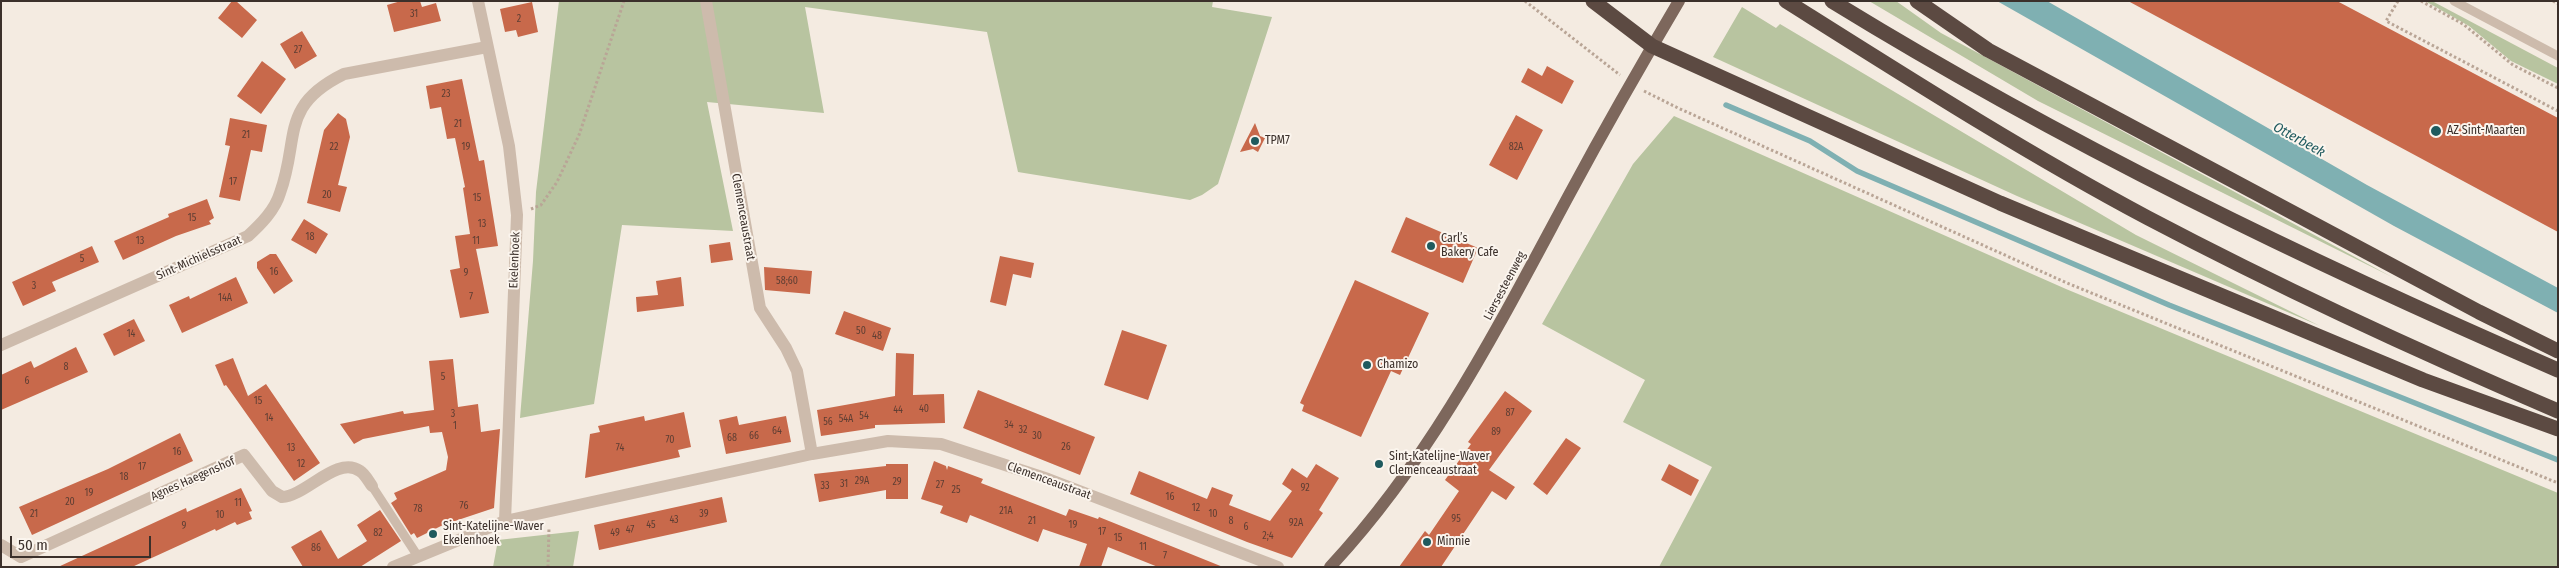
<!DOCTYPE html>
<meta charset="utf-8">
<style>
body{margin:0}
#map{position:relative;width:2559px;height:568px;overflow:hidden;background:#f4ebe1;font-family:"Fira Sans Condensed",sans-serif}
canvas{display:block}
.frame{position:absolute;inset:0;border:2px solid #3b302b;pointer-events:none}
.scale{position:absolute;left:10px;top:536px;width:141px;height:22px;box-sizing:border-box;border:2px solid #3b302b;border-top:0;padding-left:6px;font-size:15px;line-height:18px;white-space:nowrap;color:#3b302b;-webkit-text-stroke:4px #fbf5ee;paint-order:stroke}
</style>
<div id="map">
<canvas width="2559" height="568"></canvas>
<div class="frame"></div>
<div class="scale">50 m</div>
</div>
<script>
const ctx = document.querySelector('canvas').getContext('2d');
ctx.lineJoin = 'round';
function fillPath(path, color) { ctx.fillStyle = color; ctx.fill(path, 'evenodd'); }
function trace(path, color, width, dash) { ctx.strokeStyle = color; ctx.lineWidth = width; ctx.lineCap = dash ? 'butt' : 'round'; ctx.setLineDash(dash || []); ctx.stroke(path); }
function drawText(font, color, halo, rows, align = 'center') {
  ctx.font = font + ' "Fira Sans Condensed",sans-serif'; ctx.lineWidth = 4; ctx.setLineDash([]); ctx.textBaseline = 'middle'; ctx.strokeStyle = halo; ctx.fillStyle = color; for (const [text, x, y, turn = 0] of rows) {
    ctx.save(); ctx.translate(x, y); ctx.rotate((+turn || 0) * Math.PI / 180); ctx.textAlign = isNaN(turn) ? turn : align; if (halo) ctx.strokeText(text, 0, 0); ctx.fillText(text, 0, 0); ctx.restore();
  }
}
fillPath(new Path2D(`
 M 559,1 L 1213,1 L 1212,7 L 1272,17 L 1218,184 L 1202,195 L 1190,200 L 1018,172 L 987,32 L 805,7 L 824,113 L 707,102 L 733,231 L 622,225 L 594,404 L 520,418 L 533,261 L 536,192 Z
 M 1869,1 L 1896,1 L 1941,33 L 2392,277 L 2038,101 Z
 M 2425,1 L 2432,1 L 2558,68 L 2558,84 L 2511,61 L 2469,26 Z
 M 1742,7 L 1776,28 L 1780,24 L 2136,235 L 2320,326 L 2017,196 L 1713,57 Z
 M 1674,116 L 2066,289 L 2558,493 L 2558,567 L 1659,567 L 1712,467 L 1623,422 L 1645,380 L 1542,324 L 1633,164 Z
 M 579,531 L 573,567 L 493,567 L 498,540 Z`), '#b8c4a0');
fillPath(new Path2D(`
 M 1997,1 L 2047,1 L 2367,185 L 2558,288 L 2558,313 L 2394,226 Z`), '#7fb0b2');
trace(new Path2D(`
 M 1726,105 L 1810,141 L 1857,171 L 2169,305 L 2558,460`), '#7fb0b2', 5.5);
fillPath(new Path2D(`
 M 232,1 L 236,1 L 257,20 L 242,38 L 218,18 Z
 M 401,1 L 420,1 L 422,7 L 436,3 L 441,21 L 394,32 L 387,5 Z
 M 2128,1 L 2337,1 L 2558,118 L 2558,232 Z
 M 532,2 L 538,32 L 518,37 L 516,30 L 505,32 L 500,9 Z
 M 302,31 L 317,56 L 295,69 L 280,44 Z
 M 262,61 L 286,79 L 261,114 L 237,96 Z
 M 1547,66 L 1574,81 L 1562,104 L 1521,82 L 1528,68 L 1542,76 Z
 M 462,79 L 479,161 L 484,160 L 498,246 L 476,249 L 489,313 L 460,318 L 450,270 L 460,268 L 455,236 L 470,234 L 463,188 L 465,187 L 455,138 L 447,139 L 441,107 L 430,109 L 426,86 Z
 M 338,113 L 346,119 L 350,137 L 338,185 L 347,187 L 340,212 L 307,203 L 324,130 Z
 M 1516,115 L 1543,130 L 1517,180 L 1489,165 Z
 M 230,118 L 267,125 L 262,152 L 251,150 L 240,201 L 219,197 L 230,146 L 225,145 Z
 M 1255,123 L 1260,136 L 1265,138 L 1258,152 L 1253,149 L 1240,152 Z
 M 207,199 L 214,218 L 209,221 L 211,224 L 176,236 L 123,260 L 114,241 L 169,217 L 168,214 Z
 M 1406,217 L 1478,248 L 1463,283 L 1391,252 Z
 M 304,219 L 328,234 L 316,254 L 291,240 Z
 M 730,242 L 733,260 L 711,263 L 709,245 Z
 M 92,246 L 99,262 L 52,282 L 56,291 L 23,306 L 12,282 Z
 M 270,254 L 276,254 L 293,281 L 274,294 L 257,268 L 257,262 Z
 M 1000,256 L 1034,263 L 1031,278 L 1013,274 L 1006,306 L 990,302 Z
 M 764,267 L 812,271 L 810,294 L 765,290 Z
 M 236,277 L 248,303 L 182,333 L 169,305 L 189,296 L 190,299 Z
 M 681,277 L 684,306 L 637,312 L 636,297 L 658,295 L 656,281 Z
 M 1355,280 L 1429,313 L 1400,375 L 1391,371 L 1361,437 L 1302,411 L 1304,405 L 1300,403 Z
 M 844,311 L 891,328 L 883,351 L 835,334 Z
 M 134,319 L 145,341 L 114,356 L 103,334 Z
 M 1122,330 L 1167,345 L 1148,400 L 1104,385 Z
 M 76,347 L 88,372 L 1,410 L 1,375 L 31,361 L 34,368 Z
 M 896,353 L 914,354 L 913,395 L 944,394 L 945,423 L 875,425 L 875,428 L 821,436 L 817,410 L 895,396 Z
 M 233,358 L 248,396 L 266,384 L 320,463 L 294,481 L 226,385 L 224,386 L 215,365 Z
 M 453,359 L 458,407 L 478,404 L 481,432 L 500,429 L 494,508 L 443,525 L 417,538 L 414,533 L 411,535 L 391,503 L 397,499 L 394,493 L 446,470 L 448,457 L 442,432 L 430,433 L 429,426 L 363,439 L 354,444 L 340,424 L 403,411 L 404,414 L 434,410 L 429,361 Z
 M 978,390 L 1095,437 L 1080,475 L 963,428 Z
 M 1505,391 L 1532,411 L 1489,470 L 1515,487 L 1506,500 L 1492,491 L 1441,567 L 1399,567 L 1425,531 L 1429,535 L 1459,491 L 1445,480 L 1471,444 L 1468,442 Z
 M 684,412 L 691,447 L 678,450 L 680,457 L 585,478 L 590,434 L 600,432 L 598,426 L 644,416 L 645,421 Z
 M 737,416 L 739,425 L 786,416 L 791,442 L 726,454 L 719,420 Z
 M 180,433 L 193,461 L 32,535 L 19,507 L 108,469 Z
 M 1566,438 L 1581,448 L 1547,495 L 1533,484 Z
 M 934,461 L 946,466 L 947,470 L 948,466 L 983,479 L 981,483 L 1066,516 L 1069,509 L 1098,519 L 1099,517 L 1223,567 L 1158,567 L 1108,547 L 1101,567 L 1079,567 L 1087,544 L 1043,529 L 1038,542 L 970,515 L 967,523 L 940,513 L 943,506 L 921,499 Z
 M 886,464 L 908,464 L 908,499 L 886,499 L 886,490 L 819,502 L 814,474 L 886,466 Z
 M 1316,464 L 1339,478 L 1319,510 L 1323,513 L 1292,558 L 1247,542 L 1130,494 L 1139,471 L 1207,499 L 1212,487 L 1233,495 L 1229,505 L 1270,521 L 1292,491 L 1282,484 L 1292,468 L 1307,478 Z
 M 1669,464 L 1699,480 L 1691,496 L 1661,480 Z
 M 241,488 L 252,511 L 249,512 L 252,519 L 237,525 L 235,522 L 216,531 L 215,529 L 132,567 L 58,567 L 186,508 L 187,512 Z
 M 722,497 L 727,522 L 599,550 L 594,525 Z
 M 380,510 L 401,541 L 360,567 L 303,567 L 291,547 L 321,530 L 338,559 L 367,541 L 357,525 Z`), '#c8694b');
trace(new Path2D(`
 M 1525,1 L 1620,75
 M 2398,1 L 2386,21 L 2558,111
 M 2421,1 L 2463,24 L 2513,65 L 2558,88
 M 2553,1 L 2558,4
 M 1644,91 L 1678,108 L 2067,283 L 2558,483
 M 531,209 L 541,205 L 557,182 L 579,135 L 624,1
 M 548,567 L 549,527`), '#b9a596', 3, [2.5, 2.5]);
trace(new Path2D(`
 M 2454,1 L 2558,56
 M 372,486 L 417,555`), '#cdbbac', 9);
trace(new Path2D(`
 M 478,1 L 509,146 L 517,215 L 505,521
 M 706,1 L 760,308 L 786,348 L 797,371 L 812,454
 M 1,345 L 248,236 C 261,224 275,210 280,193 C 300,138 279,106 344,74 L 487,47
 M 1,545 L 21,557 L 244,455 L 272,491 L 282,497 C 306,496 337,455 360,471 C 365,474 369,482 372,486
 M 393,567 L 505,521 L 812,454 L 888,441 L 941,444 L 1048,479 L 1278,567`), '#cdbbac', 12);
trace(new Path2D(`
 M 1330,567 C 1432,458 1499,325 1569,195 C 1604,130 1641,65 1679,1`), '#7d675c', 12);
trace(new Path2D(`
 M 1593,1 L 1652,46 L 2000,203 L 2423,380 L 2558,429
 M 1786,1 C 1905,76 2024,152 2148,218 C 2281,288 2419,352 2558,411
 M 1832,1 C 2063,143 2309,262 2558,370
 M 1917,1 L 1988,50 L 2479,312 L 2558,351`), '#5c4a42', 15);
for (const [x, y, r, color] of [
 [2436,131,6,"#1f5a5e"],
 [1255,141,5,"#1f5a5e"],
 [1431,246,5,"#1f5a5e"],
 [1367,365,5,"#1f5a5e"],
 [1379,464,5,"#1f5a5e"],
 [433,534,5,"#1f5a5e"],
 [1427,542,5,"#1f5a5e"]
]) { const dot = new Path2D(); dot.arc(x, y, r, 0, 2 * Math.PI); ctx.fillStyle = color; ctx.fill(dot); trace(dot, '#fbf5ee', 2); }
drawText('10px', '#5e3e33', null, [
 ["31",414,14],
 ["2",519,19],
 ["27",298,50],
 ["23",446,94],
 ["21",458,124],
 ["21",246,135],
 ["22",334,147],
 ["19",466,147],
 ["82A",1516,147],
 ["17",233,182],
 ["20",327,195],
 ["15",477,198],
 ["15",192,218],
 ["13",482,224],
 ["18",310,237],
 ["13",140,241],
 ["11",476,241],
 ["5",82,259],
 ["16",274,272],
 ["9",466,273],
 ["58;60",787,281],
 ["3",34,286],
 ["7",471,297],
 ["14A",225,298],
 ["50",861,331],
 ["14",131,334],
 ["48",877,336],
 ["8",66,367],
 ["5",443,377],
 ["6",27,381],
 ["15",258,401],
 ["40",924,409],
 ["44",898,410],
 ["87",1510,413],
 ["3",453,414],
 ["54",864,416],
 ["14",269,418],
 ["54A",846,419],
 ["56",828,422],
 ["34",1009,425],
 ["1",455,426],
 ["32",1023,430],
 ["64",777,431],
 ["89",1496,432],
 ["66",754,436],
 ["30",1037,436],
 ["68",732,438],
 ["70",670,440],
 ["26",1066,447],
 ["13",291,448],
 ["74",620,448],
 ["16",177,452],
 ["12",301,464],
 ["17",142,467],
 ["18",124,477],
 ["29A",862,481],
 ["29",897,482],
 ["31",844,484],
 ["27",940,485],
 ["33",825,486],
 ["92",1305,488],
 ["25",956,490],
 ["19",89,493],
 ["16",1170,497],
 ["20",70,502],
 ["11",238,503],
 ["76",464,506],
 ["12",1196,508],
 ["78",418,509],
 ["21A",1006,511],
 ["21",34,514],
 ["39",704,514],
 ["10",1213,514],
 ["10",220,515],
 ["95",1456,519],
 ["43",674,520],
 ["21",1032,521],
 ["8",1231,521],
 ["92A",1296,523],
 ["45",651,525],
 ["19",1073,525],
 ["9",184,526],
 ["6",1246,527],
 ["47",630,530],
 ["17",1102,532],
 ["82",378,533],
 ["49",615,533],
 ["2;4",1268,536],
 ["15",1118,538],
 ["11",1143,547],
 ["86",316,548],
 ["7",1165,556]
]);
drawText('12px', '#3b302b', '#fbf5ee', [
 ["AZ Sint-Maarten",2447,131],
 ["TPM7",1265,141],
 ["Carl’s",1441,239],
 ["Bakery Cafe",1441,253],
 ["Chamizo",1377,365],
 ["Sint-Katelijne-Waver",1389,457],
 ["Clemenceaustraat",1389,471],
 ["Sint-Katelijne-Waver",443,527],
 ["Ekelenhoek",443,541],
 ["Minnie",1437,542]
], 'left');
drawText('12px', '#3b302b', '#fbf5ee', [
 ["Clemenceaustraat",743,217,80],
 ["Sint-Michielsstraat",199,258,-24],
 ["Ekelenhoek",515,260,-88],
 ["Liersesteenweg",1505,286,-62],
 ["Agnes Haegenshof",193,479,-24],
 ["Clemenceaustraat",1049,481,20]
]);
drawText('italic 14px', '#1f5a5e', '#fbf5ee', [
 ["Otterbeek",2299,140,29]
]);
</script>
